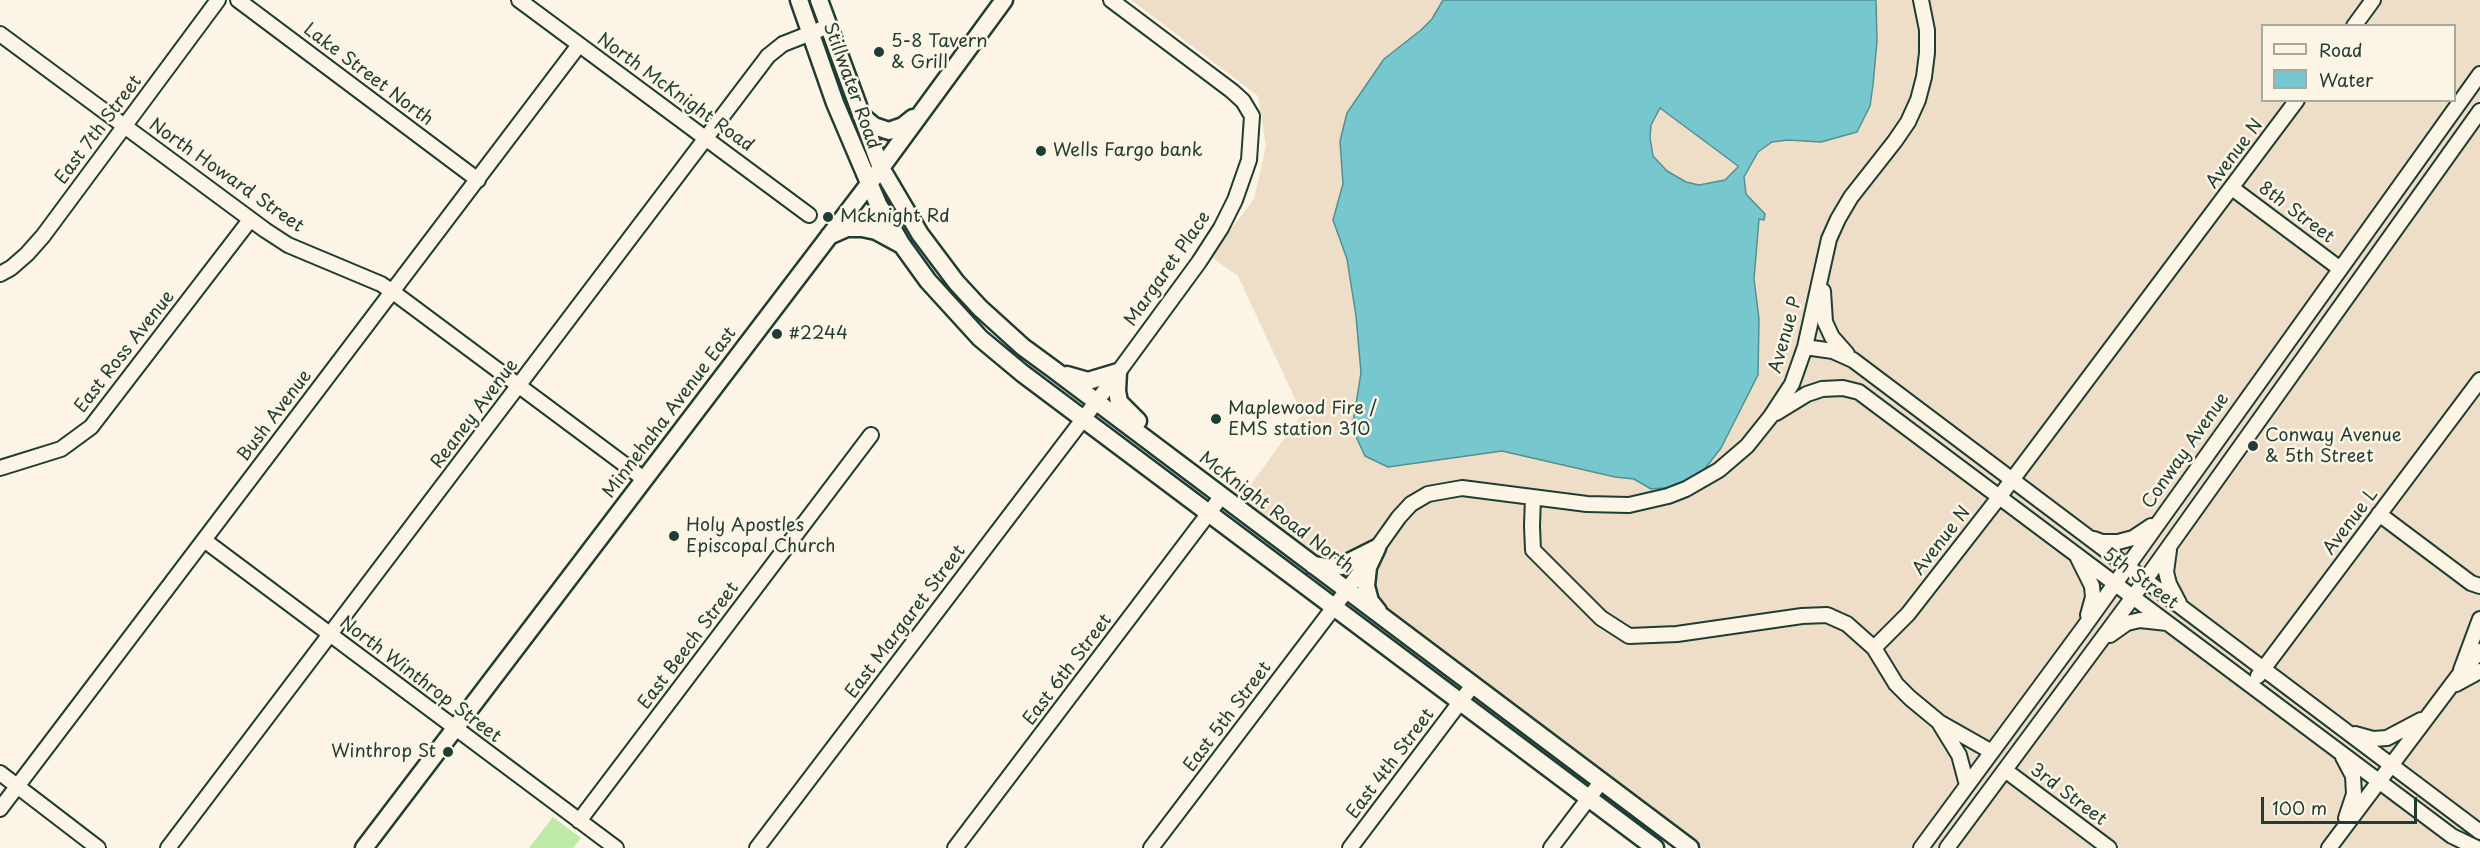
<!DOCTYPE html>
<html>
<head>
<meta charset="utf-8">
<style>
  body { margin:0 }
  #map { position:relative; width:2480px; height:848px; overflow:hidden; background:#fcf5e5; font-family:"Playpen Sans",sans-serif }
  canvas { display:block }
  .legend { position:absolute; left:2261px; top:24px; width:195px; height:78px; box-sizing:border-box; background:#fcf5e5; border:2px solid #a4ab9e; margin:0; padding:8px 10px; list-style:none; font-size:18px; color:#1f3d34 }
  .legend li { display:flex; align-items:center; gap:12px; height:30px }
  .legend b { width:30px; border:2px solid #a4ab9e }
  .scale { position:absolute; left:2261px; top:797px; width:156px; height:27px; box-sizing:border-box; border:3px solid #1f3d34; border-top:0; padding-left:8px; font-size:18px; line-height:21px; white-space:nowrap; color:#1f3d34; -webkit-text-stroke:4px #fcf5e5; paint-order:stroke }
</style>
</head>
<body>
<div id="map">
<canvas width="2480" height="848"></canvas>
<ul class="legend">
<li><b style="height:8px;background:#fcf5e5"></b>Road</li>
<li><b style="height:16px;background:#76c7ce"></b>Water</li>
</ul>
<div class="scale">100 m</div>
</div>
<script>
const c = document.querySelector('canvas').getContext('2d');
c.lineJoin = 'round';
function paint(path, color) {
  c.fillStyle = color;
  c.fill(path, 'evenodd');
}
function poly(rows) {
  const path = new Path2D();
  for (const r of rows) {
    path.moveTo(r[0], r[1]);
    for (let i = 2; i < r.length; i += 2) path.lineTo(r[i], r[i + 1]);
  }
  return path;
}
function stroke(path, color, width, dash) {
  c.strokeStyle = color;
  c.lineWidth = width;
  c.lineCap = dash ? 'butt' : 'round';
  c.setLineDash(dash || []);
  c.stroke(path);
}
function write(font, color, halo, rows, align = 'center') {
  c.font = font + ' "Playpen Sans",sans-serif';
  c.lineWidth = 5;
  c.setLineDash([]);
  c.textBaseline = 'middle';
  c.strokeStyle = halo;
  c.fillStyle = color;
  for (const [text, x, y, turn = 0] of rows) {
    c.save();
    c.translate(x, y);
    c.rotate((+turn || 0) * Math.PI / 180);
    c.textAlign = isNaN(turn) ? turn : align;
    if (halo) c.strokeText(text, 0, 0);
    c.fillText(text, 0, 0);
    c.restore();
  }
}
paint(poly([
  [1131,0,2480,0,2480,848,1703,848,1239,501,1302,414,1238,276,1210,256,1254,199,1266,146,1258,96],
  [2262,26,2454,26,2454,100,2262,100]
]), '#efdec7');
paint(poly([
  [553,817,581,838,573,848,529,848]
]), '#bfe9a6');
const water = poly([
  [1443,0,1876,0,1877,41,1873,85,1870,106,1857,132,1821,142,1788,140,1772,142,1758,152,1744,177,1746,194,1765,214,1764,220,1759,219,1754,279,1759,319,1758,375,1721,448,1696,480,1686,486,1651,489,1634,479,1615,477,1502,451,1388,467,1365,456,1352,428,1361,373,1356,316,1347,259,1333,220,1343,184,1340,141,1347,113,1384,59,1421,30,1432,19,1443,0],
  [1660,108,1738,166,1738,167,1725,180,1699,185,1686,182,1667,171,1653,156,1650,138,1651,125,1660,108]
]);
paint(water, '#76c7ce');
stroke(water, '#539090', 1.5);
const minor = poly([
  [238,0,478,180],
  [519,0,809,215],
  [2354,26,2373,0],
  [0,34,265,230,288,245,381,284,393,292,644,479],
  [2232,188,2339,268],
  [0,274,11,268,27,254,43,236,218,0],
  [1823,291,1825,322,1832,337,1847,354],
  [1805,347,1833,351,1853,360,2480,832],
  [1776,413,1807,394,1822,389,1843,388,1859,392,2452,836,2477,848],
  [0,468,61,449,91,427,250,220],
  [1533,497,1532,526,1533,550,1601,618,1629,636,1677,634,1802,616,1827,615,1847,624,1874,648,1908,614,2000,496,2297,100],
  [2379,514,2471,583,2480,586],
  [2094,539,2102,542,2118,542,2133,538,2151,526],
  [204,540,616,848],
  [2169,550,2166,572,2169,584,2179,603],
  [2078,558,2092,586,2093,597,2088,615],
  [2110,635,2127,623,2140,620,2167,623],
  [1874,648,1896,684,1910,698,1939,722,1992,752],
  [2461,670,2480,619],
  [2258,676,2480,380],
  [2456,684,2480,671],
  [1940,724,1959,755,1967,785],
  [2355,734,2373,739,2387,738,2421,720],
  [2343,757,2353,776,2354,794,2346,818],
  [2005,770,2109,848],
  [0,773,98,848],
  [0,809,579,45],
  [579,821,871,435],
  [168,848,768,56,783,44,829,26],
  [757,848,1103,393,1199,262,1221,228,1235,200,1249,160,1252,116,1243,101,1232,91,1111,0],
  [955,848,1221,497],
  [1151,848,1347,590,1399,517,1411,504,1428,494,1462,488,1587,504,1629,505,1668,496,1686,489,1719,470,1747,446,1771,416,1792,384,1805,347,1829,239,1838,219,1851,197,1895,141,1908,122,1918,100,1924,77,1927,53,1927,30,1921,0],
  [1350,848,1473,685],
  [1551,848,1601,782],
  [1921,848,2084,627,2480,74],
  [1947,848,2133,597,2480,111],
  [2329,848,2459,675,2480,651]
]);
const major = poly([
  [799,0,835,103,878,204,902,245,928,281,980,338,1022,373,1655,848],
  [819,0,881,168,920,234,956,282,980,308,1023,347,1053,369,1690,848],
  [861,115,874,126,889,131,903,126,913,118],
  [829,236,847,228,862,228,876,231,900,244],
  [1067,375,1088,381,1118,372,1117,391,1119,402,1138,421],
  [1377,548,1368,567,1366,586,1370,601,1378,611],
  [1313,565,1326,567,1341,566,1377,548],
  [364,848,881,168,1004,0]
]);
stroke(minor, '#1f3d34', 18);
stroke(major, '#1f3d34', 21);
stroke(minor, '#fcf5e5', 14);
stroke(major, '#fcf5e5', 16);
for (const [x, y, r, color] of [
  [879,52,6,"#1f3d34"],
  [1041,151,6,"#1f3d34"],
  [828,217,6,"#1f3d34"],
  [777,334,6,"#1f3d34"],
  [1216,419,6,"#1f3d34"],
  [2253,446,6,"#1f3d34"],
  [674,536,6,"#1f3d34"],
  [448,752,6,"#1f3d34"]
]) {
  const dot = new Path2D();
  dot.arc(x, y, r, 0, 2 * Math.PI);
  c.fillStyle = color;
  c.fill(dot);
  stroke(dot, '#fcf5e5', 2);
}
write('18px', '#1f3d34', '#fcf5e5', [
  ["5-8 Tavern",891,42],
  ["& Grill",891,63],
  ["Wells Fargo bank",1053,151],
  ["Mcknight Rd",840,217],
  ["#2244",789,334],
  ["Maplewood Fire /",1228,409],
  ["EMS station 310",1228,430],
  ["Conway Avenue",2265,436],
  ["& 5th Street",2265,457],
  ["Holy Apostles",686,526],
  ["Episcopal Church",686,547],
  ["Winthrop St",436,752,"right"]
], 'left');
write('18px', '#1f3d34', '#fcf5e5', [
  ["Lake Street North",368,75,37],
  ["Stillwater Road",851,86,70],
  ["North McKnight Road",675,93,36],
  ["East 7th Street",99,130,-53],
  ["Avenue N",2235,154,-53],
  ["North Howard Street",226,176,35],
  ["8th Street",2296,213,37],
  ["Margaret Place",1168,269,-55],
  ["Avenue P",1786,335,-74],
  ["East Ross Avenue",125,352,-52],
  ["Minnehaha Avenue East",670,413,-53],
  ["Reaney Avenue",475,414,-53],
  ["Bush Avenue",275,416,-53],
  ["Conway Avenue",2186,451,-55],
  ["McKnight Road North",1276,513,37],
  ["Avenue L",2351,522,-53],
  ["Avenue N",1942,541,-52],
  ["5th Street",2140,579,37],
  ["East Margaret Street",906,622,-53],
  ["East Beech Street",689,646,-53],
  ["East 6th Street",1068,670,-53],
  ["North Winthrop Street",420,680,37],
  ["East 5th Street",1228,717,-53],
  ["East 4th Street",1391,764,-53],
  ["3rd Street",2068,795,37]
]);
</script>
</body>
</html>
